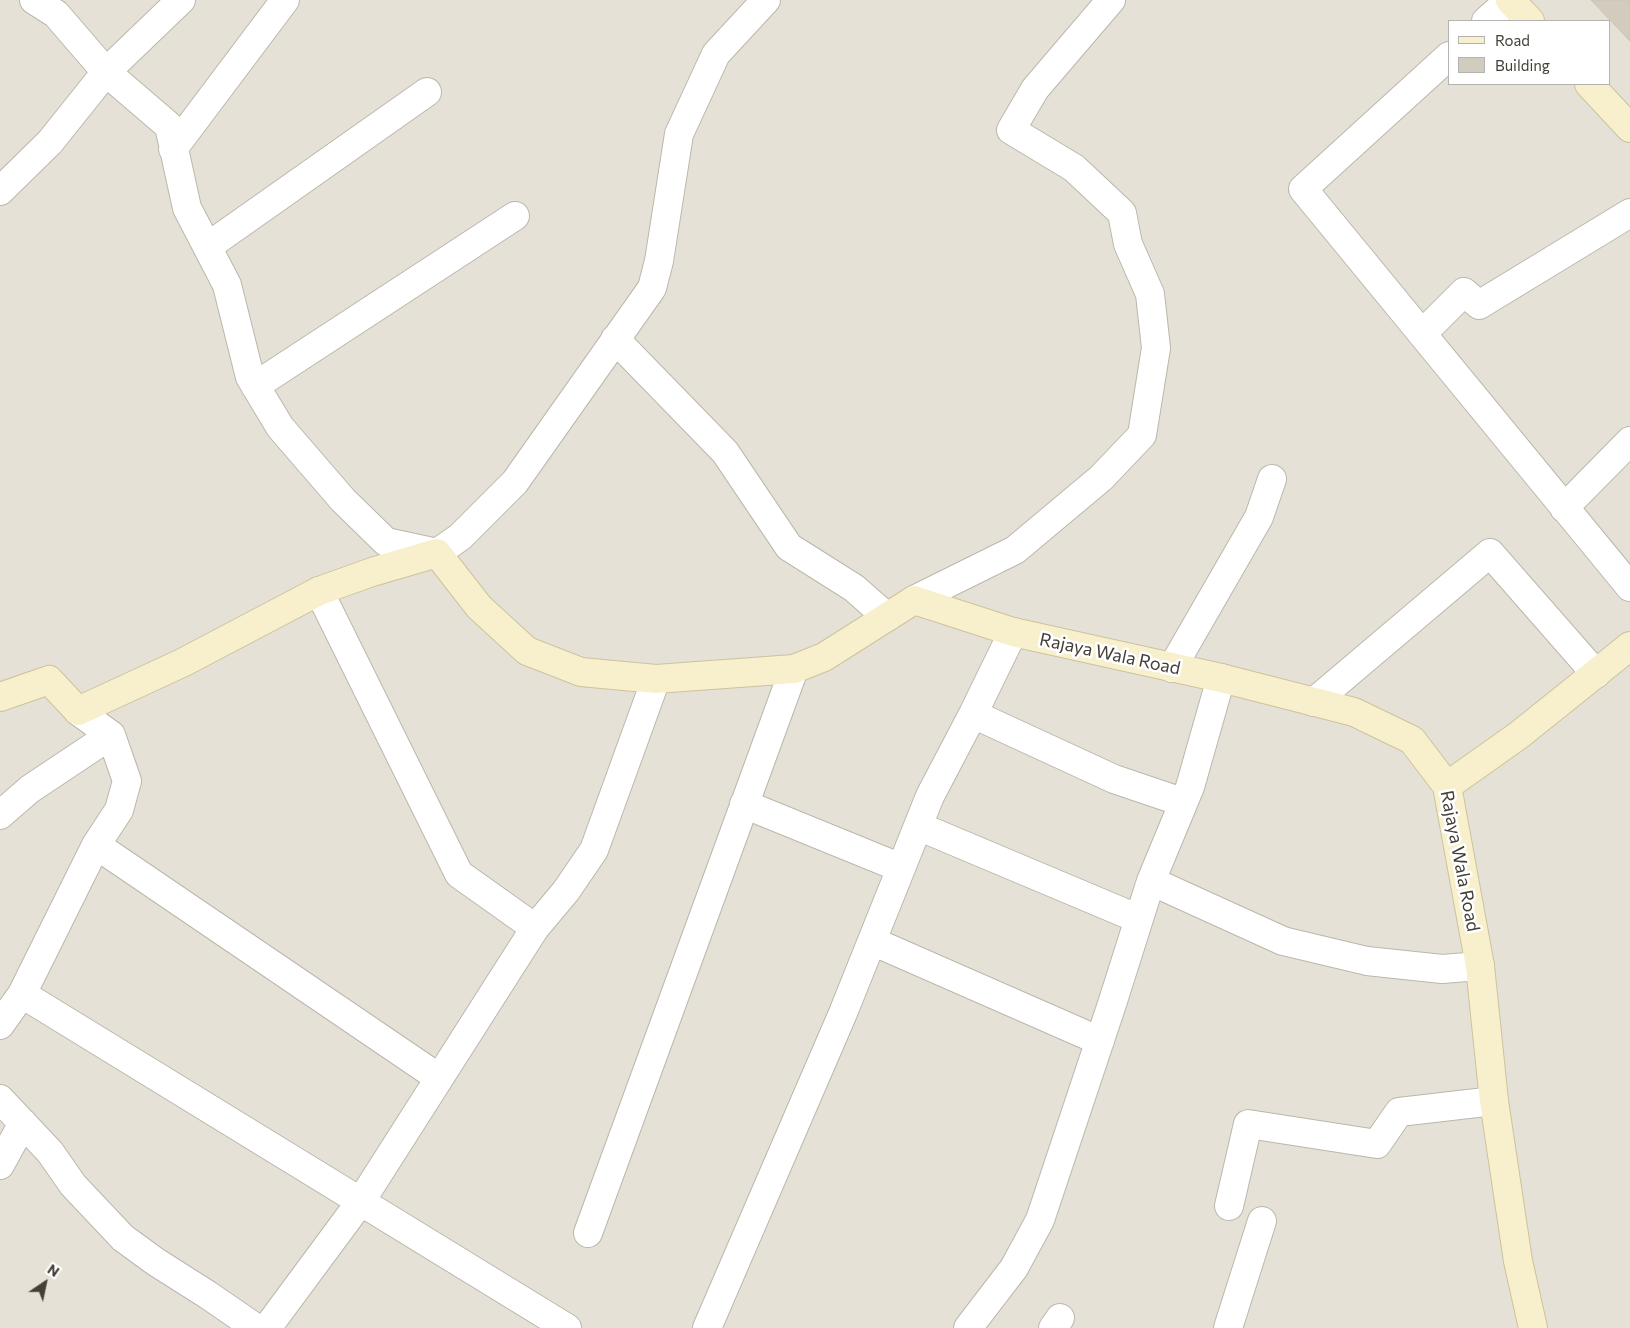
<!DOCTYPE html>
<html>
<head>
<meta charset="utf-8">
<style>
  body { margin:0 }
  #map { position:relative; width:1630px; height:1328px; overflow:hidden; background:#f2f0e8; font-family:Commissioner,sans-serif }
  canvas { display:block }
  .legend { position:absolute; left:1448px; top:20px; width:162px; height:65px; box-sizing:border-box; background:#fff; border:1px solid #b4b3af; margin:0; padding:6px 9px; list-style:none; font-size:15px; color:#444038 }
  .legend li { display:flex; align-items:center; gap:10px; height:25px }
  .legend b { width:25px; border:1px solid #b4b3af }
  .north { position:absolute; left:20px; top:1258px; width:50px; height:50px; -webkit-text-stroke:4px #fff; paint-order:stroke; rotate:34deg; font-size:14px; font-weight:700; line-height:20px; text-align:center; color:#444038 }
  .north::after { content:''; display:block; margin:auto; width:18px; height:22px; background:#444038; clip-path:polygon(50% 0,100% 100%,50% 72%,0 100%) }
</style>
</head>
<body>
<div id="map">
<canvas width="1630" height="1328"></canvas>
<ul class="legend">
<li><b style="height:6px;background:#f8f0cc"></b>Road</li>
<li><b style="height:14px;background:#d2ccbf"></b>Building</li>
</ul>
<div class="north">N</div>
</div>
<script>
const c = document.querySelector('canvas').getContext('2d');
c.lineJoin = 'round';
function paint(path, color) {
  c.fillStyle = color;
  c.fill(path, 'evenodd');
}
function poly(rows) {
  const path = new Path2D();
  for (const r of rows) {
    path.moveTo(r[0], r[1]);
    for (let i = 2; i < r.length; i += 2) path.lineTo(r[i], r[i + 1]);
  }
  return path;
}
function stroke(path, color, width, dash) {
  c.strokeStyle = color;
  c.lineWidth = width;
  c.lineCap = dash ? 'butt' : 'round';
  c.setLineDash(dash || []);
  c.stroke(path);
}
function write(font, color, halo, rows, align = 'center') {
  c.font = font + ' Commissioner,sans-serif';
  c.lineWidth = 5;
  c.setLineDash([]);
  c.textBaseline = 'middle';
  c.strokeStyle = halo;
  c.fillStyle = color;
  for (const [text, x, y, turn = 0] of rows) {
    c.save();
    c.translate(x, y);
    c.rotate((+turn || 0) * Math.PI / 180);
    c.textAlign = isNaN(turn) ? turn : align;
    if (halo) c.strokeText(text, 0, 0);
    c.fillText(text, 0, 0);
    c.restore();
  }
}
paint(poly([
  [0,0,1630,0,1630,1328,0,1328],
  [1449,21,1609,21,1609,84,1449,84]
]), '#e5e1d7');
const building = poly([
  [1591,0,1630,0,1630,41,1591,0]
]);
paint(building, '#d2ccbf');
stroke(building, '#ccc4b3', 1);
const street = poly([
  [34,0,56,14,106,72,169,126,187,208,227,285,250,377,280,427,343,500,386,542,437,553,460,537,515,482,652,288,659,261,679,134,716,54,766,0],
  [1486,21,1510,0],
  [1449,56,1303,189,1630,587],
  [173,149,285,0],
  [0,191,50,142,106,72,181,0],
  [207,247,427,92],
  [1422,334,1464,292,1479,305,1630,213],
  [615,339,725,452,789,547,854,588,887,617],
  [255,386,515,216],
  [1564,508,1630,441],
  [319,591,459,874,535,928],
  [914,600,1015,550,1101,478,1142,435,1156,348,1150,294,1128,244,1122,213,1074,168,1011,130,1035,89,1111,0],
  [1172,668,1259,517,1272,479],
  [1314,702,1490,553,1596,674],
  [973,714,1114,779,1182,802],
  [744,804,901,868],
  [0,815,30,789,111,735],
  [918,826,1139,919],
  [96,845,439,1078],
  [1151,881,1283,941,1367,961,1442,969,1480,966],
  [872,941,1100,1041],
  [22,994,567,1328],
  [0,1025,22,994,96,845,119,810,127,781,111,735,78,711],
  [0,1099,50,1152,73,1185,123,1238,156,1262,208,1295,256,1328],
  [0,1165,23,1123],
  [1229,1206,1248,1124,1377,1144,1399,1112,1494,1101],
  [588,1233,794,669],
  [267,1328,361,1201,535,928,566,891,594,850,656,679],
  [707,1328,843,1013,930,796,973,714,1013,632],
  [968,1328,1014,1268,1040,1220,1112,1004,1151,881,1190,787,1221,678],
  [1053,1328,1060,1318],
  [1228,1328,1262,1221]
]);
const secondary = poly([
  [1510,0,1530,21],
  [1589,84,1630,128],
  [0,697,49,680,78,711,182,663,319,591,372,572,437,553,479,607,527,651,581,672,656,679,794,669,824,657,914,600,1013,632,1221,678,1354,712,1412,740,1447,786,1480,966,1494,1101,1518,1261,1533,1328],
  [1447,786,1519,735,1630,646]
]);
stroke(street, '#bcb7ac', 30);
stroke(secondary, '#ccc39d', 30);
stroke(street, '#fff', 28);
stroke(secondary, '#f8f0cc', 28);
write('18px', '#444038', '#fff', [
  ["Rajaya Wala Road",1110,654,12],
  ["Rajaya Wala Road",1460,861,79]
]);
</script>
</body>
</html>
